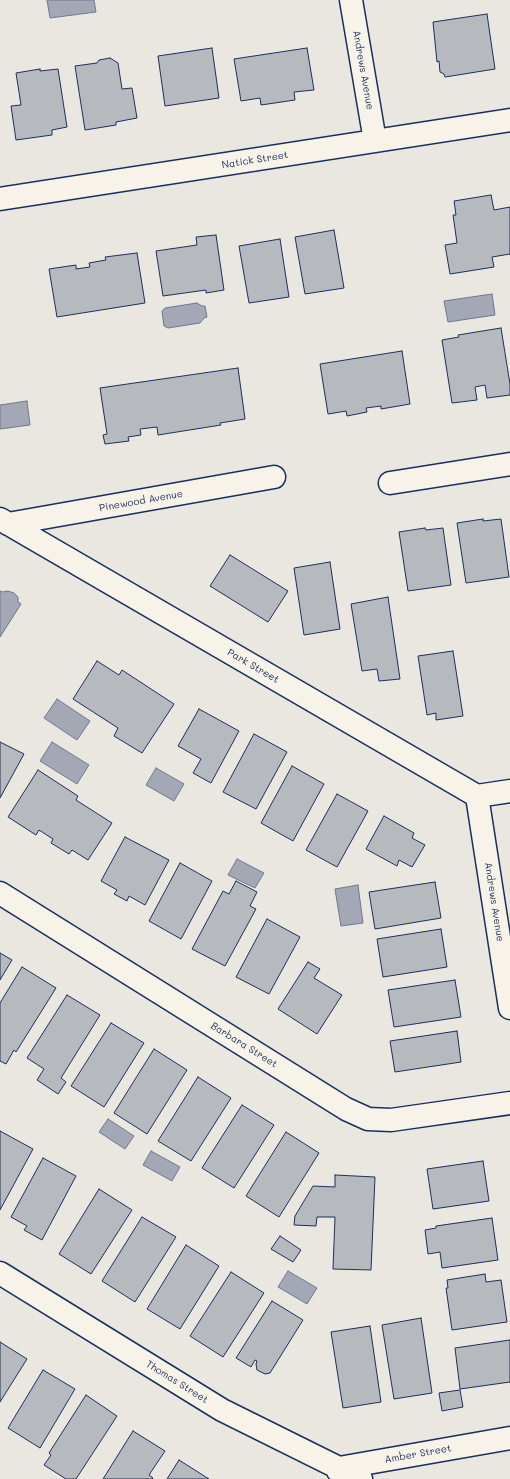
<!DOCTYPE html>
<html>
<head>
<meta charset="utf-8">
<style>
  body { margin:0 }
  canvas { display:block; background:#eae7e0 }
</style>
</head>
<body>
<canvas width="510" height="1479"></canvas>
<script>
const c = document.querySelector('canvas').getContext('2d');
c.lineJoin = 'round';
function paint(path, color) {
  c.fillStyle = color;
  c.fill(path, 'evenodd');
}
function poly(rows) {
  const path = new Path2D();
  for (const r of rows) {
    path.moveTo(r[0], r[1]);
    for (let i = 2; i < r.length; i += 2) path.lineTo(r[i], r[i + 1]);
  }
  return path;
}
function stroke(path, color, width, dash) {
  c.strokeStyle = color;
  c.lineWidth = width;
  c.lineCap = dash ? 'butt' : 'round';
  c.setLineDash(dash || []);
  c.stroke(path);
}
function write(font, color, halo, rows, align = 'center') {
  c.font = font + ' Mali,sans-serif';
  c.lineWidth = 3.5;
  c.setLineDash([]);
  c.textBaseline = 'middle';
  c.strokeStyle = halo;
  c.fillStyle = color;
  for (const [text, x, y, turn = 0] of rows) {
    c.save();
    c.translate(x, y);
    c.rotate((+turn || 0) * Math.PI / 180);
    c.textAlign = isNaN(turn) ? turn : align;
    if (halo) c.strokeText(text, 0, 0);
    c.fillText(text, 0, 0);
    c.restore();
  }
}
const water = poly([
  [47,0,94,0,96,12,50,18,47,0],
  [492,294,495,315,448,322,444,301,492,294],
  [197,303,202,306,205,306,207,317,204,318,200,323,168,328,164,326,162,311,165,308,197,303],
  [27,401,30,425,0,429,0,405,27,401],
  [0,591,2,592,8,591,14,593,18,597,18,602,21,604,0,637,0,591],
  [57,699,90,721,77,740,44,718,57,699],
  [52,742,89,765,77,784,40,761,52,742],
  [156,768,184,784,174,801,146,785,156,768],
  [237,859,264,873,255,888,228,875,237,859],
  [358,885,363,923,341,926,335,889,358,885],
  [108,1119,134,1136,125,1149,99,1132,108,1119],
  [151,1151,180,1167,172,1181,143,1165,151,1151],
  [288,1271,317,1288,307,1304,278,1287,288,1271]
]);
paint(water, '#a3a8b4');
stroke(water, '#6d7892', 1);
const building = poly([
  [487,14,495,69,445,77,444,74,440,72,439,61,437,62,433,22,487,14],
  [212,48,219,98,165,106,158,56,212,48],
  [307,48,314,90,294,92,295,100,261,105,260,98,241,101,234,59,307,48],
  [110,58,118,63,122,89,132,88,137,118,116,122,116,125,85,130,75,66,97,63,99,60,110,58],
  [40,69,40,71,58,69,67,127,52,130,52,135,16,140,11,106,21,105,16,73,40,69],
  [491,195,494,210,510,207,510,254,492,257,494,267,450,274,445,245,457,243,453,215,456,215,454,201,491,195],
  [334,230,344,288,305,294,295,237,334,230],
  [216,235,224,290,206,293,206,290,163,296,156,251,197,245,196,237,216,235],
  [280,239,289,297,249,303,239,246,280,239],
  [137,253,145,303,57,317,49,269,76,265,76,269,90,267,89,263,106,260,105,257,137,253],
  [501,328,510,384,510,395,487,398,485,385,475,387,477,400,452,403,442,340,459,337,458,335,501,328],
  [402,351,410,404,381,409,381,406,366,408,367,412,347,416,346,411,328,414,320,364,402,351],
  [238,368,245,419,220,423,221,425,158,435,157,427,140,429,141,435,128,437,129,441,105,444,103,435,107,434,100,388,238,368],
  [483,519,483,521,501,519,509,577,466,583,457,523,483,519],
  [425,528,426,530,443,528,451,585,408,591,399,532,425,528],
  [230,555,288,591,268,622,210,586,230,555],
  [330,562,340,629,304,635,294,568,330,562],
  [388,597,400,679,379,681,377,669,362,671,351,604,388,597],
  [453,651,463,716,436,720,436,713,427,715,418,656,453,651],
  [97,661,119,675,122,670,174,704,142,753,114,736,118,728,73,699,97,661],
  [199,709,239,731,211,783,193,773,201,759,178,746,199,709],
  [254,734,287,752,256,809,223,792,254,734],
  [0,742,24,754,0,798,0,742],
  [292,766,324,784,293,841,261,823,292,766],
  [38,770,78,796,76,800,112,823,88,860,72,850,69,854,51,843,53,839,39,830,36,835,8,817,38,770],
  [337,794,368,811,337,867,306,850,337,794],
  [384,816,414,833,412,838,425,845,412,867,399,860,397,866,366,849,384,816],
  [125,837,169,860,145,905,129,896,127,901,114,894,117,890,101,881,125,837],
  [180,863,212,881,181,939,149,921,180,863],
  [236,881,257,892,250,906,256,909,225,966,192,949,223,891,229,894,236,881],
  [435,882,441,918,375,929,369,892,435,882],
  [267,919,300,937,269,994,236,977,267,919],
  [441,929,447,967,383,977,377,939,441,929],
  [0,953,12,960,0,980,0,953],
  [308,962,320,969,314,978,342,995,317,1034,278,1009,308,962],
  [22,967,56,988,16,1052,14,1050,6,1064,0,1061,0,1003,22,967],
  [455,980,461,1017,394,1027,388,990,455,980],
  [67,995,100,1015,61,1078,66,1082,58,1094,37,1080,44,1069,27,1058,67,995],
  [111,1023,144,1043,104,1107,71,1086,111,1023],
  [457,1031,461,1062,395,1072,390,1041,457,1031],
  [154,1049,187,1070,147,1134,114,1113,154,1049],
  [198,1077,231,1098,191,1161,158,1141,198,1077],
  [242,1105,274,1125,234,1188,202,1168,242,1105],
  [0,1131,33,1149,0,1210,0,1131],
  [286,1132,319,1153,279,1217,246,1196,286,1132],
  [43,1158,76,1176,42,1240,24,1230,27,1226,11,1217,43,1158],
  [483,1161,489,1201,433,1209,427,1169,483,1161],
  [335,1175,375,1177,371,1270,333,1269,335,1217,317,1217,316,1226,294,1225,295,1216,313,1186,335,1187,335,1175],
  [99,1189,132,1210,91,1274,59,1254,99,1189],
  [142,1217,176,1237,135,1302,102,1281,142,1217],
  [492,1218,498,1260,442,1268,440,1252,428,1254,425,1230,436,1228,436,1226,492,1218],
  [280,1236,301,1250,293,1262,271,1249,280,1236],
  [186,1245,219,1266,180,1329,147,1309,186,1245],
  [231,1272,264,1293,223,1357,190,1336,231,1272],
  [485,1274,486,1282,501,1280,507,1322,452,1330,446,1288,448,1288,447,1280,485,1274],
  [272,1301,303,1320,270,1373,265,1374,257,1370,256,1364,257,1361,255,1360,251,1367,236,1358,272,1301],
  [421,1318,432,1393,394,1399,382,1325,421,1318],
  [370,1326,381,1402,343,1408,331,1332,370,1326],
  [510,1340,510,1382,460,1389,455,1348,510,1340],
  [0,1342,27,1359,0,1402,0,1342],
  [43,1370,75,1389,40,1448,8,1428,43,1370],
  [460,1390,463,1407,442,1411,439,1393,460,1390],
  [86,1395,117,1416,76,1479,66,1479,44,1465,51,1455,49,1453,86,1395],
  [133,1431,165,1451,149,1475,153,1478,152,1479,103,1479,133,1431],
  [179,1460,209,1479,167,1479,179,1460]
]);
paint(building, '#b6babf');
stroke(building, '#1b2f5e', 1);
const minor = poly([
  [351,0,375,141],
  [0,199,510,120],
  [390,483,510,464],
  [0,519,477,796,510,791],
  [8,524,274,477],
  [477,796,510,1008],
  [0,893,346,1109,368,1119,391,1120,510,1103],
  [0,1273,222,1410,361,1479],
  [338,1471,339,1468,510,1438]
]);
stroke(minor, '#1b2f5e', 25);
stroke(minor, '#f7f3e8', 22);
write('10px', '#1b2f5e', '#f7f3e8', [
  ["Andrews Avenue",363,70,80],
  ["Natick Street",255,160,-9],
  ["Pinewood Avenue",141,501,-10],
  ["Park Street",253,666,30],
  ["Andrews Avenue",494,902,81],
  ["Barbara Street",244,1045,32],
  ["Thomas Street",177,1382,32],
  ["Amber Street",418,1454,-10]
]);
</script>
</body>
</html>
